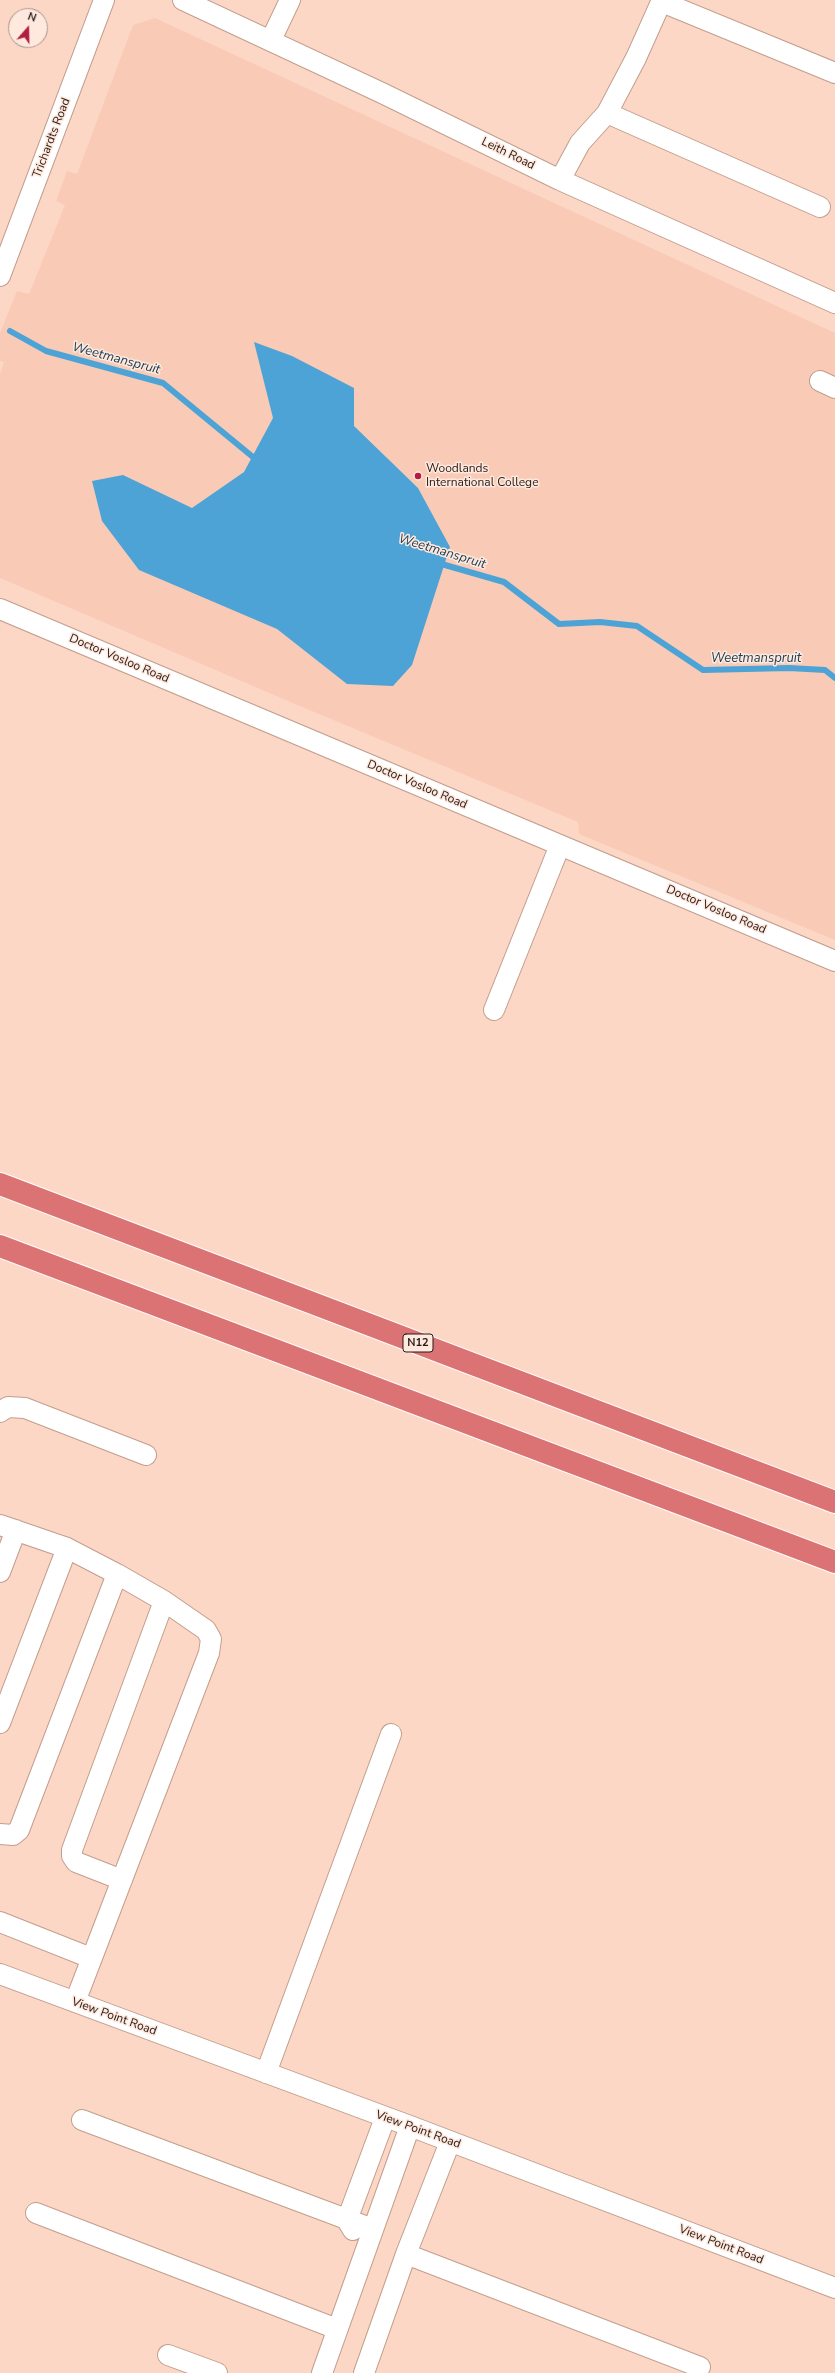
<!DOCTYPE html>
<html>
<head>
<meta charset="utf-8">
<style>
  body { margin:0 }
  #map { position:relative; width:835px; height:2373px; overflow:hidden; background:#fdd7c5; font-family:"Nunito Sans",sans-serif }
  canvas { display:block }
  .north { position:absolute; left:8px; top:8px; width:40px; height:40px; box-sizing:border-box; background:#ffe8dd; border:1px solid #a9968d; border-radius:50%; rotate:20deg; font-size:11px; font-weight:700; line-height:16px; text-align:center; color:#271a14 }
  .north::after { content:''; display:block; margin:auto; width:14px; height:18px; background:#b11e3f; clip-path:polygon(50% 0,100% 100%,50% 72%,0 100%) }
</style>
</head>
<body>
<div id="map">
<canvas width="835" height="2373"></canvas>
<div class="north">N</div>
</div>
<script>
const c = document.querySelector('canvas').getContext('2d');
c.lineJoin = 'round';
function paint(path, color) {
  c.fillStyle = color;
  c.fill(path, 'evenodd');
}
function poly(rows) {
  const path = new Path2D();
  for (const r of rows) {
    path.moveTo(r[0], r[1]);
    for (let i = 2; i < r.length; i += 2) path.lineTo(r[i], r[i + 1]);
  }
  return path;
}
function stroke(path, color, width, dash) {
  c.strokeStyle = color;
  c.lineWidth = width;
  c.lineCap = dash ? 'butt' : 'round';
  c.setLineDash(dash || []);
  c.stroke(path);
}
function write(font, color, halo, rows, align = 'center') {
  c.font = font + ' "Nunito Sans",sans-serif';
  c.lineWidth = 3;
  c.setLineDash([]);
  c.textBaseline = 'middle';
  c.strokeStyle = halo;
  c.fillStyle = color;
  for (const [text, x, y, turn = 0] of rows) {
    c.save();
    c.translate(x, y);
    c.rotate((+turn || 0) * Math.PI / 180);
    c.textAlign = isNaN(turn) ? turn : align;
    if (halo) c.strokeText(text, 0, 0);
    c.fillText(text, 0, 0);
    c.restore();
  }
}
paint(poly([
  [155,18,835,333,835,940,579,834,578,822,295,704,0,578,0,374,4,362,0,361,0,333,17,291,29,294,65,205,56,201,67,171,77,174,133,25]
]), '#f9cbb6');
paint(poly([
  [254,342,292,356,354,388,354,426,418,488,450,547,412,665,393,686,347,684,277,629,139,570,102,521,92,481,123,475,192,508,244,472,273,418]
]), '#4da3d6');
stroke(poly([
  [10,331,46,351,163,383,259,462],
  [438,563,504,582,559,624,600,622,637,626,703,670,789,668,825,670,835,678]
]), '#4da3d6', 6);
const minor = poly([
  [183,0,382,93,560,180,835,303],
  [662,2,835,73],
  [271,40,290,0],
  [607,113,820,207],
  [560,180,580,143,607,113,636,58,662,0],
  [0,276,104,0],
  [820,381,835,388],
  [0,609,835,961],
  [494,1010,560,845],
  [0,1412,8,1407,25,1408,146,1455],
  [0,1525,67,1548,117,1574,164,1601,206,1630,211,1639,209,1653,75,2002],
  [0,1572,16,1530],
  [0,1723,67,1548],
  [0,1834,13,1835,19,1830,117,1574],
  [122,1880,76,1862,72,1856,72,1850,164,1601],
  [0,1922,91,1958],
  [0,1974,410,2126,835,2288],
  [266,2073,391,1734],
  [82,2120,373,2229],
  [36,2213,337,2329],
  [353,2230,347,2220,385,2118],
  [406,2254,700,2367],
  [168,2355,217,2373],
  [322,2373,410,2126],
  [364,2373,406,2254,450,2142]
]);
const highway = poly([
  [0,1184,835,1502],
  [0,1246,835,1562]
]);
stroke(minor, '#c29e8d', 22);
stroke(highway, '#fff', 24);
stroke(minor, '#fff', 20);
stroke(highway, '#db7274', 22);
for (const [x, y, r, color] of [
  [418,476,4,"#b11e3f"]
]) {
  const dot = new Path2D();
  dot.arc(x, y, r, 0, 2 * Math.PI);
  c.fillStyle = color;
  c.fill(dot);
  stroke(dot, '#ffe8dd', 1.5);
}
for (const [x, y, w] of [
  [418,1343,30]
]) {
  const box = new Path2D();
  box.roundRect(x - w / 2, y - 9, w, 18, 3);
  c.fillStyle = '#ffe8dd';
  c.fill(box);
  stroke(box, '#271a14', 1);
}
write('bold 11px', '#271a14', null, [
  ["N12",418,1343]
]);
write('12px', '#271a14', '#ffe8dd', [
  ["Trichardts Road",52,138,-69],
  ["Leith Road",508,154,26],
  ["Doctor Vosloo Road",119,659,23],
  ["Doctor Vosloo Road",417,785,23],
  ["Doctor Vosloo Road",716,910,23],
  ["View Point Road",114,2017,20],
  ["View Point Road",418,2130,20],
  ["View Point Road",721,2245,21]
]);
write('12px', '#271a14', '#ffe8dd', [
  ["Woodlands",426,469],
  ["International College",426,483]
], 'left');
write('italic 13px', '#1c4156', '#ffe8dd', [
  ["Weetmanspruit",116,359,15],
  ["Weetmanspruit",442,552,17],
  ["Weetmanspruit",756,659]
]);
</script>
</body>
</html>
